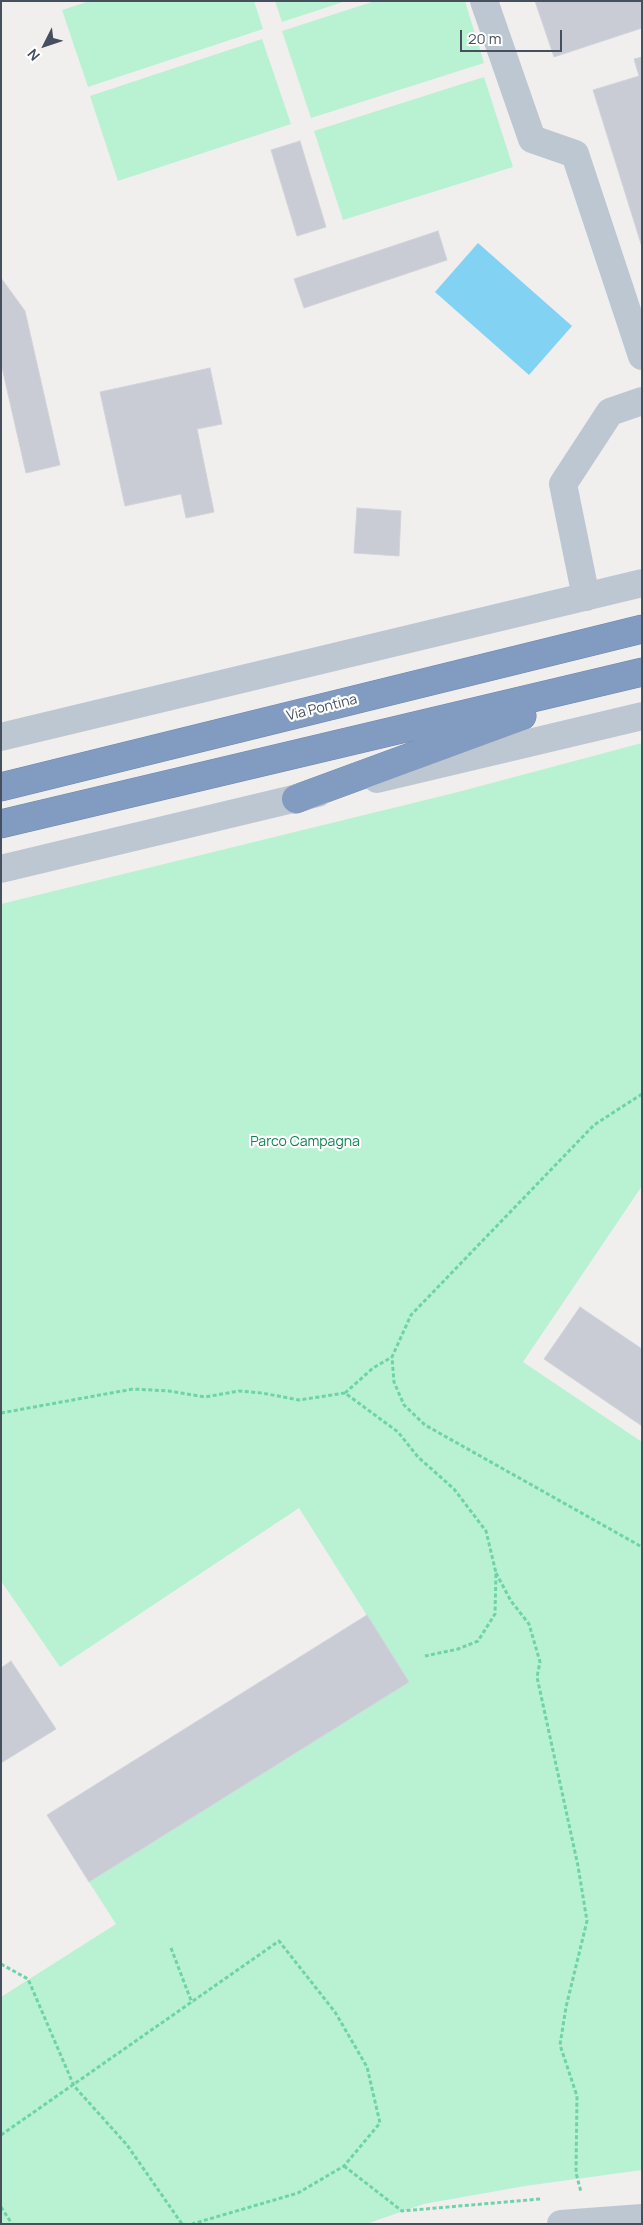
<!DOCTYPE html>
<html>
<head>
<meta charset="utf-8">
<style>
  body { margin:0 }
  #map { position:relative; width:643px; height:2225px; overflow:hidden; background:#f1eeee; font-family:Manrope,sans-serif }
  canvas { display:block }
  .frame { position:absolute; inset:0; border:2px solid #454f5d; pointer-events:none }
  .north { position:absolute; left:20px; top:20px; width:50px; height:50px; -webkit-text-stroke:4px #fff; paint-order:stroke; rotate:229deg; font-size:14px; font-weight:700; line-height:20px; text-align:center; color:#454f5d }
  .north::after { content:''; display:block; margin:auto; width:18px; height:22px; background:#454f5d; clip-path:polygon(50% 0,100% 100%,50% 72%,0 100%) }
  .scale { position:absolute; left:460px; top:30px; width:102px; height:22px; box-sizing:border-box; border:2px solid #454f5d; border-top:0; padding-left:6px; font-size:15px; line-height:18px; white-space:nowrap; color:#454f5d; -webkit-text-stroke:4px #fff; paint-order:stroke }
</style>
</head>
<body>
<div id="map">
<canvas width="643" height="2225"></canvas>
<div class="frame"></div>
<div class="north">N</div>
<div class="scale">20 m</div>
</div>
<script>
const c = document.querySelector('canvas').getContext('2d');
c.lineJoin = 'round';
function paint(path, color) {
  c.fillStyle = color;
  c.fill(path, 'evenodd');
}
function poly(rows) {
  const path = new Path2D();
  for (const r of rows) {
    path.moveTo(r[0], r[1]);
    for (let i = 2; i < r.length; i += 2) path.lineTo(r[i], r[i + 1]);
  }
  return path;
}
function stroke(path, color, width, dash) {
  c.strokeStyle = color;
  c.lineWidth = width;
  c.lineCap = dash ? 'butt' : 'round';
  c.setLineDash(dash || []);
  c.stroke(path);
}
function write(font, color, halo, rows, align = 'center') {
  c.font = font + ' Manrope,sans-serif';
  c.lineWidth = 4.5;
  c.setLineDash([]);
  c.textBaseline = 'middle';
  c.strokeStyle = halo;
  c.fillStyle = color;
  for (const [text, x, y, turn = 0] of rows) {
    c.save();
    c.translate(x, y);
    c.rotate((+turn || 0) * Math.PI / 180);
    c.textAlign = isNaN(turn) ? turn : align;
    if (halo) c.strokeText(text, 0, 0);
    c.fillText(text, 0, 0);
    c.restore();
  }
}
paint(poly([
  [90,1,254,1,263,29,88,87,62,10],
  [275,1,346,1,282,22],
  [375,1,465,1,484,63,311,118,282,31],
  [262,39,291,124,118,181,90,96],
  [484,77,513,167,343,220,314,131],
  [642,743,642,1186,523,1362,642,1442,642,2170,525,2186,424,2204,366,2224,1,2224,1,1997,116,1924,89,1882,409,1682,299,1508,60,1667,1,1581,1,904,458,792]
]), '#b8f2d3');
paint(poly([
  [478,243,572,326,529,375,435,292]
]), '#82d2f3');
const building = poly([
  [535,1,642,1,642,28,554,57,535,1],
  [642,57,642,247,593,90,639,76,634,59,642,57],
  [300,141,326,227,297,236,271,150,300,141],
  [438,231,447,260,304,308,294,279,438,231],
  [1,278,25,311,60,465,26,473,1,363,1,278],
  [210,368,222,424,197,429,214,512,186,518,181,494,125,506,100,392,210,368],
  [357,508,401,511,399,556,354,553,357,508],
  [580,1307,642,1349,642,1426,544,1359,580,1307],
  [367,1615,409,1682,89,1882,47,1815,367,1615],
  [11,1661,56,1729,1,1763,1,1668,11,1661]
]);
paint(building, '#c9ccd4');
stroke(building, '#d1d3da', 1);
const highway = poly([
  [1,787,642,629],
  [296,799,522,716],
  [1,824,642,672]
]);
stroke(highway, '#6d86ad', 29);
stroke(poly([
  [642,1094,594,1125,411,1315,392,1357,394,1382,404,1405,425,1425,642,1547],
  [345,1393,373,1368,392,1357],
  [1,1413,133,1389,169,1391,205,1397,239,1391,262,1393,299,1400,345,1393,398,1432,418,1457,454,1489,486,1531,496,1573,495,1614,478,1641,458,1649,425,1656],
  [496,1573,511,1601,529,1624,540,1662,537,1677,578,1866,587,1921,566,2007,560,2045,577,2096,576,2173,581,2192],
  [171,1948,192,2003],
  [1,1964,28,1979,74,2086,127,2145,182,2224],
  [1,2135,279,1941,335,2012,367,2067,380,2123,344,2166,298,2193,192,2224],
  [344,2166,402,2211,540,2199],
  [1,2207,12,2224]
]), '#6ed3a9', 3, [4, 2.5]);
stroke(poly([
  [484,1,532,139,575,154,642,356],
  [586,597,563,484,610,412,642,401],
  [1,737,642,583],
  [377,779,642,716],
  [1,869,318,793],
  [561,2224,642,2218]
]), '#bdc7d1', 28);
stroke(highway, '#819bc1', 28);
write('14px', '#454f5d', '#fff', [
  ["Via Pontina",322,708,-14]
]);
write('14px', '#108453', '#fff', [
  ["Parco Campagna",305,1142]
]);
</script>
</body>
</html>
